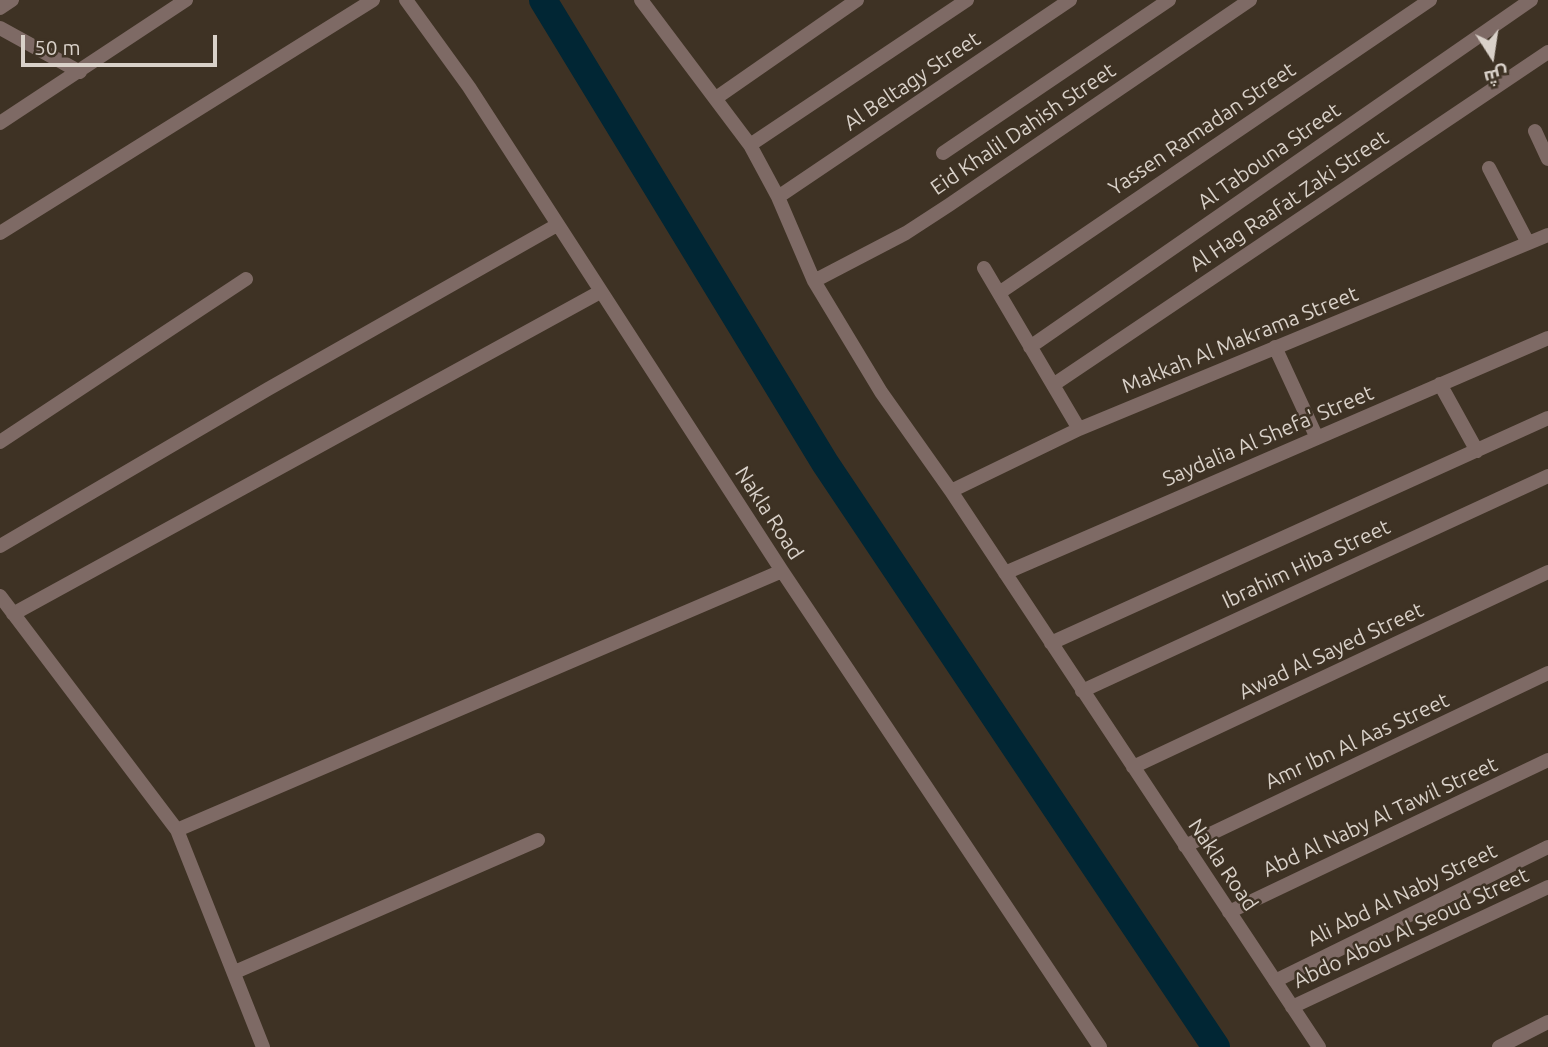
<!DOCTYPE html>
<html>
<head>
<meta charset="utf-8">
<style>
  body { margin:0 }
  #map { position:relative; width:1548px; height:1047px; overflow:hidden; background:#3e3224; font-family:Ubuntu,Cairo,sans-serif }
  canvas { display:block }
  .north { position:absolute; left:1457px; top:21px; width:70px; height:70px; -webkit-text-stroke:5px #3e3224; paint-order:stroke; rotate:168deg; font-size:19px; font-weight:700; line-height:28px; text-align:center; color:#d9d1c9 }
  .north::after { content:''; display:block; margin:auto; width:24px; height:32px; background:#d9d1c9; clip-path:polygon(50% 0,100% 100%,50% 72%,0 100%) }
  .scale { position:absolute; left:21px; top:35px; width:196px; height:32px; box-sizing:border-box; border:4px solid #d9d1c9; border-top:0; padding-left:9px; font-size:21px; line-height:24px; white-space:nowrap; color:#d9d1c9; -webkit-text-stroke:5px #3e3224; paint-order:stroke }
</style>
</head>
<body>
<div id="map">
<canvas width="1548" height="1047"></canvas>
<div class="north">ش</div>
<div class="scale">50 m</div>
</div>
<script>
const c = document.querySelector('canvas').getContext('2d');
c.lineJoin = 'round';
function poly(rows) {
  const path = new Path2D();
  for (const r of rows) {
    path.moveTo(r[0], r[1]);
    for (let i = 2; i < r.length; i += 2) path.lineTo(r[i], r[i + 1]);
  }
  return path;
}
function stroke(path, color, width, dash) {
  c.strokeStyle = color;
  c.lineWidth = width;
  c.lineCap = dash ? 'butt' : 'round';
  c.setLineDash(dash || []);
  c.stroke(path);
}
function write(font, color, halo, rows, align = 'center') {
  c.font = font + ' Ubuntu,sans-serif';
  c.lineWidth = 5;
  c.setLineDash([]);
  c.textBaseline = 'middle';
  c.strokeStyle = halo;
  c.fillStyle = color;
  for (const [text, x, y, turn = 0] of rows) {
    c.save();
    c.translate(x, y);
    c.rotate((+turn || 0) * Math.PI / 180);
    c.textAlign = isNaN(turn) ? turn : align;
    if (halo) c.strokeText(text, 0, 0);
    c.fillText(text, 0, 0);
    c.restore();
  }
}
stroke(poly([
  [543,0,825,463,1216,1047]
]), '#012634', 28);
stroke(poly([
  [406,0,469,87,782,571,1100,1047],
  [641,0,750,145,778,197,814,281,881,392,951,491,1319,1047],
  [0,8,12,0],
  [0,28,80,72],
  [716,98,857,0],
  [0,123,186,0],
  [1535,131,1548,159],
  [750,145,967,0],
  [943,153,1169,0],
  [1489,168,1528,243],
  [778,197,1070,0],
  [0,233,373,0],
  [984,268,1079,429],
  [814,281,906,233,949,205,1250,0],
  [999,293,1430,0],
  [1030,347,1531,0],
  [1275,347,1317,438],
  [1440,384,1477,451],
  [1053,385,1548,52],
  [0,442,246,279],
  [951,491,1079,429,1548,235],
  [0,546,268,389,557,225],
  [1005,573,1548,338],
  [0,596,177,830,263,1047],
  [13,614,600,292],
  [1051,643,1548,418],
  [1082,691,1548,476],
  [1133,767,1548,572],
  [177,830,782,571],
  [1185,846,1548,673],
  [1229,912,1548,760],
  [235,972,538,840],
  [1275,981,1548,847],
  [1292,1007,1548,887],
  [1499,1047,1548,1022]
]), '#7e6a65', 14);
write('21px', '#d9d1c9', '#3e3224', [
  ["Al Beltagy Street",912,81,-34],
  ["Eid Khalil Dahish Street",1023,129,-34],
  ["Yassen Ramadan Street",1202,129,-34],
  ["Al Tabouna Street",1269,156,-35],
  ["Al Hag Raafat Zaki Street",1289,201,-34],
  ["Makkah Al Makrama Street",1240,340,-22],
  ["Saydalia Al Shefa' Street",1268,436,-23],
  ["Nakla Road",769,513,57],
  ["Ibrahim Hiba Street",1306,564,-25],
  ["Awad Al Sayed Street",1331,651,-25],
  ["Amr Ibn Al Aas Street",1357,741,-25],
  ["Abd Al Naby Al Tawil Street",1380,817,-25],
  ["Nakla Road",1223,865,56],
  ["Ali Abd Al Naby Street",1402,895,-26],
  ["Abdo Abou Al Seoud Street",1411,928,-25]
]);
</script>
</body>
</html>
